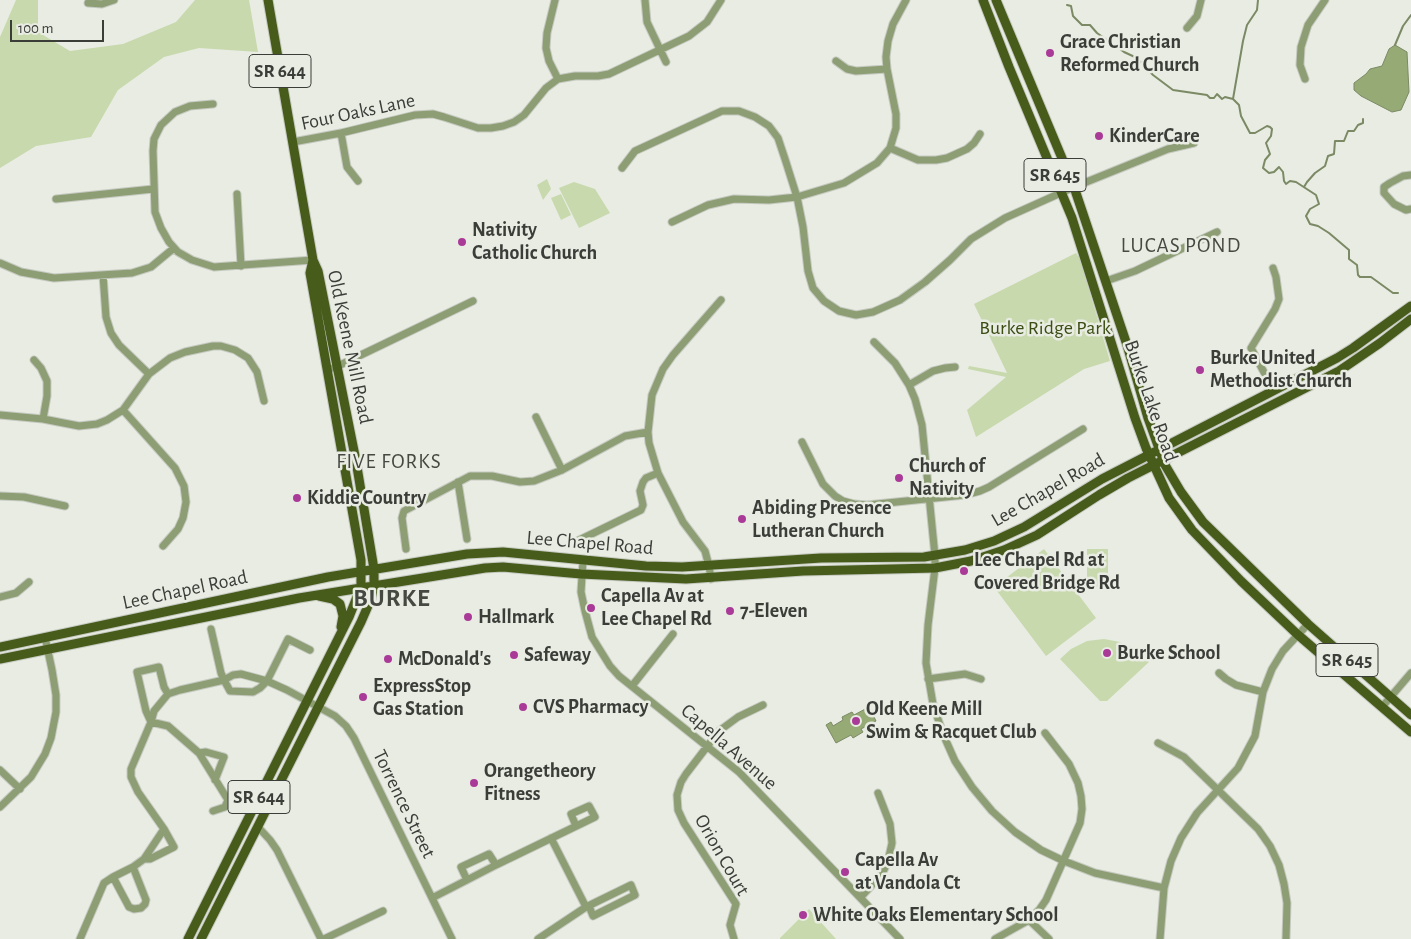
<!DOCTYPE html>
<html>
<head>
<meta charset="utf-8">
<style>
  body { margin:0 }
  #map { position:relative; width:1411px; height:939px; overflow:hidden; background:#e8ece2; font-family:"Alegreya Sans",sans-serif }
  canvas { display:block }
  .scale { position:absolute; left:10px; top:20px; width:94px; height:22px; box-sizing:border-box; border:2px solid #3b3d39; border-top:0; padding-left:6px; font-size:15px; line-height:18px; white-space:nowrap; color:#3b3d39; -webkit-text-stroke:4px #e8ece2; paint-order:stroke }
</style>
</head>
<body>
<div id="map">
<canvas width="1411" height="939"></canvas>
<div class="scale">100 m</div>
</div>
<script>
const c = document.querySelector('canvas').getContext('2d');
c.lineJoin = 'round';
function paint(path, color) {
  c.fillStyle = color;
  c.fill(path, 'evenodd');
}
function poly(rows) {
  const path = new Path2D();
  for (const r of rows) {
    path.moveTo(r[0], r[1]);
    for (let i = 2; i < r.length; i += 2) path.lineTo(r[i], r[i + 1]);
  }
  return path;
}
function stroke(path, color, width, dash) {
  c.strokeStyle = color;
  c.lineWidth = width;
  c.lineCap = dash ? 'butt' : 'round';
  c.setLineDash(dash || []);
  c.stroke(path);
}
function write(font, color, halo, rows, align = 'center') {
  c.font = font + ' "Alegreya Sans",sans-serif';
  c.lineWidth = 5;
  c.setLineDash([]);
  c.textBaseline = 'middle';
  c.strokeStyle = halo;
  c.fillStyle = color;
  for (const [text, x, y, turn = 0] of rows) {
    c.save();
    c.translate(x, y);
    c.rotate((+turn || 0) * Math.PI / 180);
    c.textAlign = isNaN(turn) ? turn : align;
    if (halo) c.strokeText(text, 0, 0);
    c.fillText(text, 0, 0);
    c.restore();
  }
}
paint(poly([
  [16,0,38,0,38,32,70,51,123,44,176,22,195,0,249,0,258,52,199,48,164,57,118,90,91,137,36,146,0,168,0,37],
  [547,179,551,189,543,200,537,185],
  [574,182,595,189,610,213,579,228,559,188],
  [561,194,571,215,561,220,551,198],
  [1076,253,1078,256,1079,256,1110,361,1084,369,976,437,967,410,1006,377,968,369,969,366,1007,373,974,304],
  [1044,549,1096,618,1046,656,994,587],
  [1087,549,1108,549,1108,587,1087,587],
  [1104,639,1120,642,1136,649,1149,662,1107,701,1100,701,1060,659,1071,649,1087,641],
  [809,909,836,939,780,939,780,938]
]), '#c8d9ae');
const water = poly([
  [1395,45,1407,52,1409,92,1401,110,1392,112,1361,96,1354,90,1354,83,1366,74,1370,69,1382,66,1389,49,1395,45],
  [869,707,876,721,861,729,863,732,853,738,851,735,836,743,826,725,831,722,833,726,843,720,842,717,852,712,854,715,869,707]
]);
paint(water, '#96aa76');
stroke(water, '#7b8964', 1);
stroke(poly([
  [1067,5,1071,6,1073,16,1082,25,1090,25,1097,33,1124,52,1137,58,1153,75,1173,90,1207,95,1210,98,1214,98,1217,94,1222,99,1225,97,1233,99,1239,105,1241,116,1250,133,1255,133,1267,126,1270,127,1272,129,1271,136,1266,143,1270,154,1265,160,1263,168,1269,173,1274,172,1279,167,1283,172,1284,181,1286,184,1290,181,1296,182,1316,195,1319,204,1310,209,1306,216,1310,224,1318,226,1329,233,1349,250,1349,259,1357,265,1358,275,1360,277,1371,277,1393,293,1398,293],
  [1395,45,1403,26,1411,15],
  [1233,99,1243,41,1247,25,1257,10,1258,0],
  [1304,187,1307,182,1315,173,1325,166,1328,156,1334,154,1335,141,1344,141,1348,131,1354,131,1358,125,1363,123,1363,119]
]), '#7b8964', 2);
const minor = poly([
  [555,0,547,33,546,48,549,61,558,79],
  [645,0,647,22,666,62],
  [88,3,102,4,114,0],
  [1187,28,1197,16,1201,0],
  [836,61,847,69,856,71,887,69],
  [1305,79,1300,65,1301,47,1308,25,1325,0],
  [213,104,190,106,175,112,161,125,154,139,153,151,155,212,161,228,169,242,178,252,192,260,214,267,313,260],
  [341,133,347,167,358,181],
  [293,142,341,133,415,115,433,114,444,117,478,128,491,128,503,126,514,122,524,115,546,88,558,79,575,76,598,76,609,74,689,36,707,22,721,0],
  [890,148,918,160,936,160,947,158,967,149,974,143,980,134],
  [622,168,635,151,722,111,739,111,755,117,769,126,778,138,785,159,797,197,803,227,808,271,813,288,824,301,839,311,856,315,873,312,900,300,925,282,950,260,971,239,1005,218,1074,187,1168,149,1194,143],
  [1411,175,1403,176,1390,183,1384,187,1384,193,1394,204,1406,210,1411,209],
  [237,194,241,266],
  [56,199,153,189],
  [672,222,708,205,734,199,769,200,797,197,844,183,877,163,890,148,896,128,896,114,887,69,886,57,888,41,893,24,906,0],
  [0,263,21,272,54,278,132,273,151,267,174,248],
  [1273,268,1276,277,1279,299,1275,309,1251,348,1274,391],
  [103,275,106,317,111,333,119,345,149,374],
  [1106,281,1135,271,1217,232],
  [874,342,895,363,909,385,915,399,922,425,935,556,935,568,928,625,926,663,933,704,943,734,955,761,972,787,992,811,1015,832,1041,850,1064,861,1095,873,1164,888],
  [34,360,41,368,47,381,47,396,43,419],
  [327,370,336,367,473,301],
  [909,385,933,371,945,368,955,367],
  [123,410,175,468,184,486,186,502,183,518,178,529,163,546],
  [0,415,43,419,79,426,97,424,107,420,123,410,149,374,170,358,185,352,213,346,221,346,235,350,248,358,257,372,264,401],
  [536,417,562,470],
  [802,442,823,484,835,496,843,501,854,504,867,505,965,495,980,491,989,487,1083,429],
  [458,482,467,539],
  [0,496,24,497,65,506],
  [571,544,641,510,643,505,640,491,643,482,646,478,658,473],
  [406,549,402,518,404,511,470,476,492,476,520,482,534,481,562,470,625,436,648,432],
  [583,560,581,592,585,611,592,637,610,666,619,676,739,772,900,939],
  [711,579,709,566,705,551,683,522,658,473,649,443,648,432,652,395,663,369,673,355,721,300],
  [0,597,16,593,29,582],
  [211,629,221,673,224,680,233,675,241,674,267,681,288,639,310,650],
  [1219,673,1226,679,1236,685,1263,692],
  [928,679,965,674,981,679],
  [632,686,673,634],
  [168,694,164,687,159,667,137,672,146,711,151,722,168,726,199,753,206,752,224,757,215,780],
  [1382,707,1411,673],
  [1158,743,1184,757,1258,829,1270,846,1279,865,1284,884,1287,903,1286,939],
  [199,753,228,800,225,807,213,811],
  [0,770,20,789],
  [0,807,31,777,45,754,51,738,56,712,56,695,52,670,45,637],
  [258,827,270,840,277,850,321,939],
  [551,838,586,907],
  [144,859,164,829],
  [496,865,595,817,589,806,571,814,576,826],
  [133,867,146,900,145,904,141,908,134,909,129,907,113,877,133,867,144,859,150,859,174,847,164,829,138,792,131,777,131,769,151,722,154,711,168,694,180,690,224,680,230,691,253,692,260,688,267,681,287,690,335,716,346,726,354,738,373,777,452,939],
  [861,897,882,874,888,861,892,843,890,824,878,793],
  [432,898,467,880,496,865,489,854,461,867,467,880],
  [1029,920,1049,939],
  [80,939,104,883,113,877],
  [324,939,383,911],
  [538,939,586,907,631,885,635,895,593,916,589,906],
  [734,939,730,925,736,904,684,823,678,810,677,795,681,782,686,774,719,731,738,717,763,705],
  [995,939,1029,920,1039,910,1046,900,1080,823,1082,809,1081,796,1078,783,1069,764,1045,733],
  [1160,939,1164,888,1171,861,1181,838,1197,813,1238,768,1255,736,1263,692,1272,669,1283,651,1308,624]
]);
const major = poly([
  [983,0,1009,67,1072,218,1135,418,1146,448,1169,498,1192,530,1241,581,1297,634,1411,732],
  [996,0,1074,187,1127,345,1148,418,1165,465,1181,492,1203,522,1308,624,1411,715],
  [319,596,333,599,340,604,343,616,341,627],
  [0,647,328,577,467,554,503,552,646,566,682,567,821,558,924,557,965,550,994,541,1024,527,1102,479,1337,358,1353,348,1411,306],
  [0,659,299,598,485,568,503,567,581,574,686,579,803,571,935,568,971,561,1004,550,1037,535,1099,495,1128,478,1339,371,1380,343,1411,319],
  [188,939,349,617,361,587,361,560,310,273,313,260],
  [201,939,361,622,371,599,374,585,374,569,356,461,318,271,313,260,268,0]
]);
stroke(minor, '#c5c9c0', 9);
stroke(major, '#c5c9c0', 11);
stroke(minor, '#8e9e74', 7);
stroke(major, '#475b1b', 9);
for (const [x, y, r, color] of [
  [1050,53,5,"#aa3a97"],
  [1099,136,5,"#aa3a97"],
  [462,242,5,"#aa3a97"],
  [1200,370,5,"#aa3a97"],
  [899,478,5,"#aa3a97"],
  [297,498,5,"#aa3a97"],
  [742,519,5,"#aa3a97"],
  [964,571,5,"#aa3a97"],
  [591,608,5,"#aa3a97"],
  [730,611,5,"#aa3a97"],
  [468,617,5,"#aa3a97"],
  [1107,653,5,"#aa3a97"],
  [514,655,5,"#aa3a97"],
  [388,659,5,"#aa3a97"],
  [363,697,5,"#aa3a97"],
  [523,707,5,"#aa3a97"],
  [856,721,5,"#aa3a97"],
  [474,783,5,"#aa3a97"],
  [845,872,5,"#aa3a97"],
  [803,915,5,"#aa3a97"]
]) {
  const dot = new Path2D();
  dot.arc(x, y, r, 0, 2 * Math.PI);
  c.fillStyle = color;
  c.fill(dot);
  stroke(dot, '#e8ece2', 2);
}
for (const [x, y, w] of [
  [280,71,62],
  [1055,175,62],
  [1347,660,62],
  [259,797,62]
]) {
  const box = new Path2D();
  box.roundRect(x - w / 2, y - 16.5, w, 33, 4);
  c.fillStyle = '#e8ece2';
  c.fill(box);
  stroke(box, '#3b3d39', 1);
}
write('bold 19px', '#3b3d39', null, [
  ["SR 644",280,71],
  ["SR 645",1055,175],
  ["SR 645",1347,660],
  ["SR 644",259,797]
]);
write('bold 20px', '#3b3d39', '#e8ece2', [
  ["Grace Christian",1060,42],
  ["Reformed Church",1060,65],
  ["KinderCare",1109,136],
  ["Nativity",472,230],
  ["Catholic Church",472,253],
  ["Burke United",1210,358],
  ["Methodist Church",1210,381],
  ["Church of",909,466],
  ["Nativity",909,489],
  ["Kiddie Country",307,498],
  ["Abiding Presence",752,508],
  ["Lutheran Church",752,531],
  ["Lee Chapel Rd at",974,560],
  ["Covered Bridge Rd",974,583],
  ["Capella Av at",601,596],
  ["Lee Chapel Rd",601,619],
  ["7-Eleven",740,611],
  ["Hallmark",478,617],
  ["Burke School",1117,653],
  ["Safeway",524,655],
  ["McDonald's",398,659],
  ["ExpressStop",373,686],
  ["Gas Station",373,709],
  ["CVS Pharmacy",533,707],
  ["Old Keene Mill",866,709],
  ["Swim & Racquet Club",866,732],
  ["Orangetheory",484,771],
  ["Fitness",484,794],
  ["Capella Av",855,860],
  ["at Vandola Ct",855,883],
  ["White Oaks Elementary School",813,915]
], 'left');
write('20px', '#3b3d39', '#e8ece2', [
  ["Four Oaks Lane",358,112,-12],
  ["Old Keene Mill Road",350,347,78],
  ["Burke Lake Road",1151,401,71],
  ["Lee Chapel Road",1048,490,-30],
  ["Lee Chapel Road",590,543,5],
  ["Lee Chapel Road",185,590,-12],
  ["Capella Avenue",729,747,41],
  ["Torrence Street",404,804,64],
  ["Orion Court",722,855,60]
]);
write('20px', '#3b4d13', '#e8ece2', [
  ["Burke Ridge Park",1045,328]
]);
c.letterSpacing = '1px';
write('21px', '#464941', '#e8ece2', [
  ["LUCAS POND",1181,246],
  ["FIVE FORKS",389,462]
]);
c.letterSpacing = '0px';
c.letterSpacing = '1px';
write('bold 25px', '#464941', '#e8ece2', [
  ["BURKE",392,598]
]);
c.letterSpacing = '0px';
</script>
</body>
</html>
